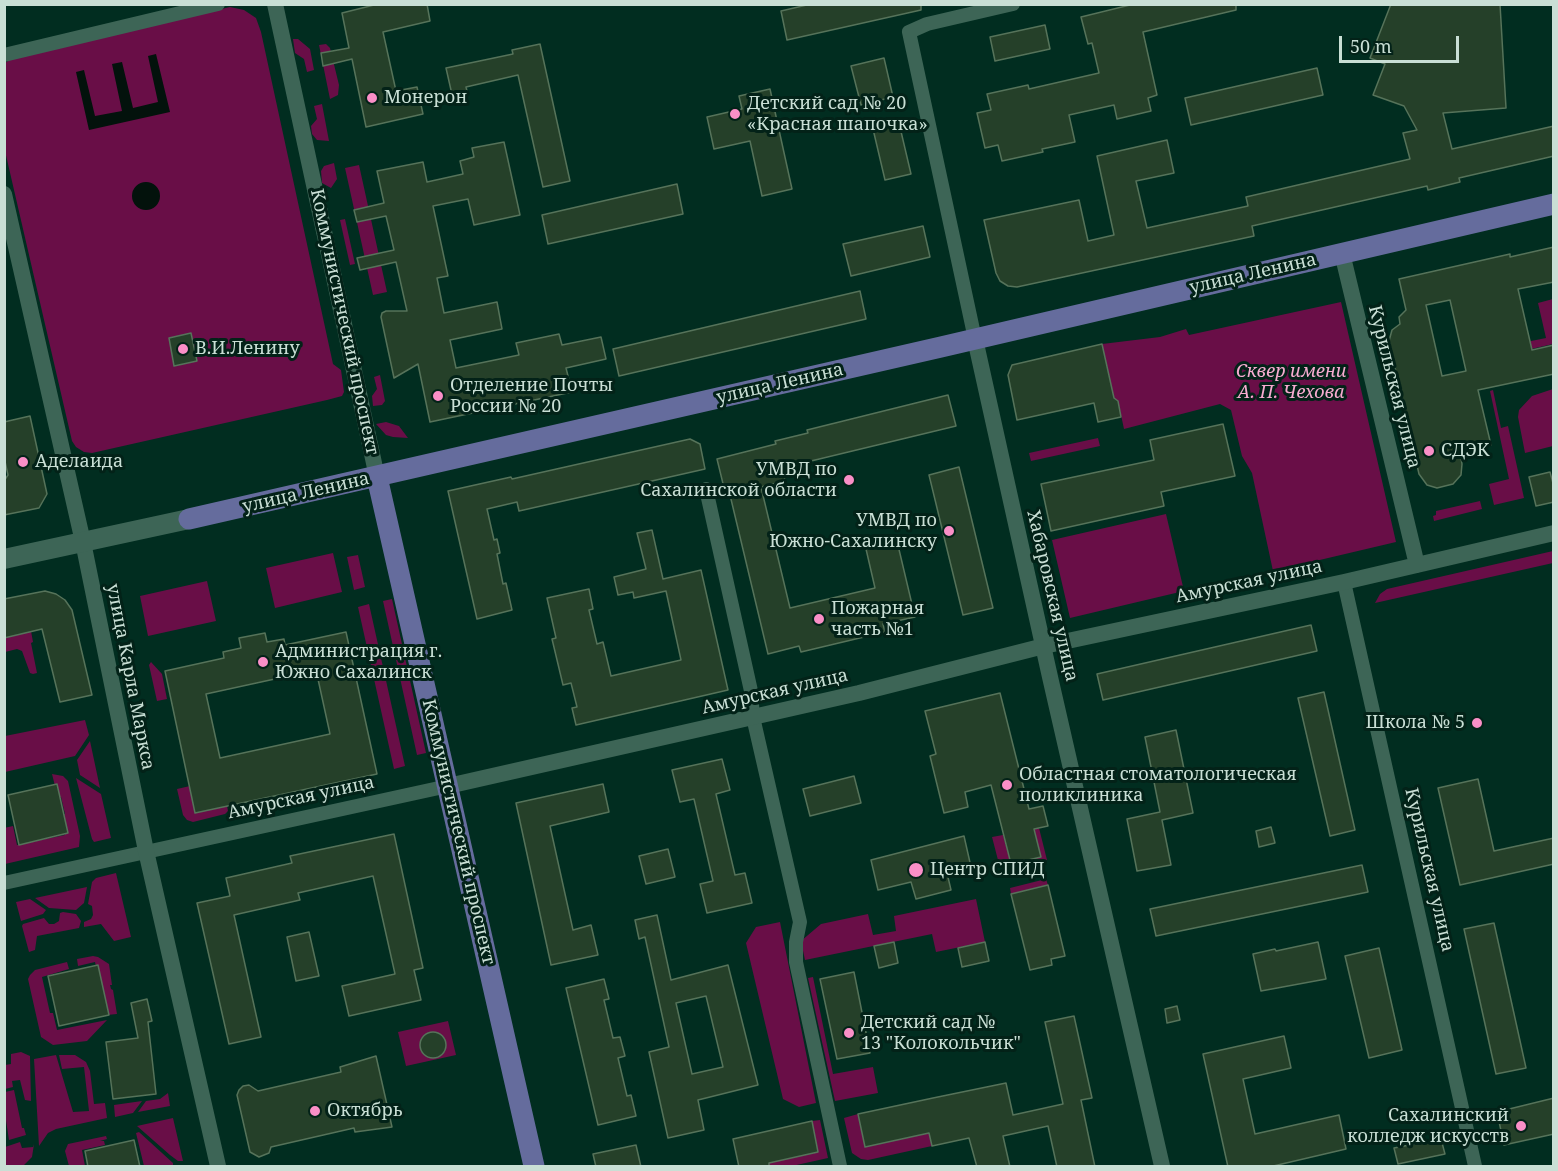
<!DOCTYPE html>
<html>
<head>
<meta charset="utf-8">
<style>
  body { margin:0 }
  #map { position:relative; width:1558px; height:1171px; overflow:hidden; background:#012d20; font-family:"Noto Serif",serif }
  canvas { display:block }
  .frame { position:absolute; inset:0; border:6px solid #c9dfd5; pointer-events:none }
  .scale { position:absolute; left:1339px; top:36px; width:120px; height:27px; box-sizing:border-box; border:3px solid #c9dfd5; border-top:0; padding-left:8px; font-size:18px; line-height:21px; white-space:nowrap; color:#c9dfd5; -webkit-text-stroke:4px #032218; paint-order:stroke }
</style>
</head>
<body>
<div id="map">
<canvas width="1558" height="1171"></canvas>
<div class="frame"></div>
<div class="scale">50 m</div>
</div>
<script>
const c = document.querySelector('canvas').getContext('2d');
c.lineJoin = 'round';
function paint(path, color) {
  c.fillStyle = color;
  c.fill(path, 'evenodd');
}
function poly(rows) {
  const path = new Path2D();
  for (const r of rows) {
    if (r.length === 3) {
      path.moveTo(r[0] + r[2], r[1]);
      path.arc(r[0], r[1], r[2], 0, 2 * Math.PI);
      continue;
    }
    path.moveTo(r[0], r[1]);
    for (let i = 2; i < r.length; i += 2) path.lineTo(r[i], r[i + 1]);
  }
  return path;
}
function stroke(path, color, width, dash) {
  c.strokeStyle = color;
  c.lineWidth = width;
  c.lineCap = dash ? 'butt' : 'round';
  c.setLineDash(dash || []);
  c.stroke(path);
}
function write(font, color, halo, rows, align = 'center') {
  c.font = font + ' "Noto Serif",serif';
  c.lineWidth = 6;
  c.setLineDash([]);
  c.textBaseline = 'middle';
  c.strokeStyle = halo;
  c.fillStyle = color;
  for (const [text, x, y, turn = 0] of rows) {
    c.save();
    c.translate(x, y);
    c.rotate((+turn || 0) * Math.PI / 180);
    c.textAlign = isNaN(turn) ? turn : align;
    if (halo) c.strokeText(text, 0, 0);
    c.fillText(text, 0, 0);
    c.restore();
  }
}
paint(poly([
  [230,7,244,10,256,18,261,32,333,364,341,370,344,392,342,396,327,400,92,453,84,452,76,447,72,441,5,151,5,63,11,59],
  [293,39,298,39,310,49,314,70,307,72,304,59,295,53],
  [326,44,330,48,339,85,338,95,330,99,319,45],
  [322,104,329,141,317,140,312,134,311,126,317,119,314,106],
  [334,163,337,179,331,188,322,183,321,171,324,166],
  [359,165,387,292,373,295,345,168],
  [345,219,355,264,350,265,340,220],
  [1553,299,1553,344,1518,352,1516,344,1546,338,1538,303],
  [1341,302,1396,542,1273,571,1252,473,1242,456,1231,410,1220,404,1124,429,1118,401,1114,398,1102,344,1160,337,1186,329,1189,335],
  [380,375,385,401,382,405,373,406,372,396,377,389,374,377],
  [1553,389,1553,446,1525,453,1518,417,1519,410,1532,396],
  [1493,390,1501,428,1508,426,1524,498,1494,505,1489,484,1509,479,1490,391],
  [386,422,399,426,408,438,393,437,386,435,376,424],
  [1098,438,1100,446,1031,461,1029,453],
  [1480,501,1482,509,1434,521,1433,516,1436,515,1436,511],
  [1166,514,1184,591,1070,618,1052,540],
  [1553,551,1553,563,1375,603,1380,594,1387,589],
  [333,553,342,592,275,608,266,568],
  [358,555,365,587,354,590,347,557],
  [207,581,216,621,148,636,140,596],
  [392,599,426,753,417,755,383,601],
  [369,604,405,766,394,769,358,607],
  [31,631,33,642,31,643,37,673,33,674,30,673,22,651,17,649,5,652,4,637],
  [151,662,162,674,167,699,157,701,149,665],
  [85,720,89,735,75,756,5,772,5,736],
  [90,741,100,788,80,775,77,760],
  [52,774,63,776,68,781,80,836,79,847,5,864,4,828,13,826,17,845,65,835,61,815,65,814,61,797,58,798],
  [76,778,101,794,111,838,94,842,92,839],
  [190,786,195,813,227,806,228,811,225,814,193,822,187,820,183,815,177,789],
  [1039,828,1047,860,1012,869,1006,869,999,864,992,837,1003,835,1011,864,1041,857,1034,829],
  [116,873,131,937,114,941,101,924,84,927,84,922,91,919,93,915,92,906,88,904,92,882,96,878],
  [1046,879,1048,885,1011,894,1010,888],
  [87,887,84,903,76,910,49,908,35,898],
  [30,899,46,910,43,914,21,921,16,902],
  [976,899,985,942,936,952,932,934,805,960,801,941,821,924,868,914,873,935,896,931,894,916],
  [63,912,76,914,81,921,79,928,37,936,35,950,29,952,22,926,23,924,44,918,49,924,54,924,59,921,60,913],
  [780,922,816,1103,799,1107,783,1099,746,943,756,927],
  [93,956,98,957,109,964,112,985,110,985,111,989,113,990,117,1014,107,1015,95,962,78,966,77,959],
  [67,962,69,969,42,977,50,1013,53,1013,57,1030,107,1020,87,1041,53,1045,41,1037,28,979,30,975,35,970],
  [813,977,833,1074,873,1067,878,1093,835,1101,808,978],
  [448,1021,456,1055,406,1066,398,1032],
  [21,1052,30,1056,31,1101,25,1100,20,1080,12,1081,13,1087,5,1089,5,1065,11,1064,11,1054],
  [56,1055,73,1112,89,1111,84,1067,62,1069,59,1055,75,1055,86,1062,90,1071,94,1104,105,1103,107,1118,56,1129,48,1133,39,1146,34,1059],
  [14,1090,22,1128,24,1128,26,1135,9,1140,5,1114,5,1092],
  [168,1093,170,1106,138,1112,146,1101,160,1099],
  [142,1101,133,1113,115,1117,114,1105],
  [858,1114,865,1147,929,1133,932,1146,868,1160,861,1159,852,1153,844,1118],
  [173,1118,183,1161,178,1161,170,1155,137,1126],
  [820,1120,828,1158,792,1166,769,1166,769,1163,818,1152,812,1121],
  [139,1132,173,1163,173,1166,144,1166,136,1133],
  [106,1136,107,1139,100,1141,104,1141,105,1145,82,1150,85,1166,69,1166,65,1151,68,1144],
  [20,1142,22,1148,33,1147,34,1144,32,1157,23,1166,5,1166,5,1147]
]), '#690e47');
paint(poly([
  [156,54,170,112,89,130,76,72,84,70,95,116,122,111,112,64,122,62,133,108,158,102,148,56],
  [146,196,14]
]), '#03120c');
const building = poly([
  [378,4,427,4,430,21,383,32,396,91,417,87,423,114,366,127,352,59,323,66,321,53,349,48,342,13,378,4],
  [811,4,921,4,921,10,787,40,781,11,811,4],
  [1134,4,1236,4,1236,10,1143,32,1157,95,1148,98,1151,111,1117,119,1114,105,1069,115,1075,142,1042,149,1043,152,1002,161,998,145,985,148,977,113,991,110,987,94,1028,85,1029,89,1099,73,1092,43,1088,44,1081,17,1134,4],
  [1391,4,1500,4,1506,108,1443,113,1452,149,1554,126,1554,156,1459,178,1460,182,1428,190,1427,186,1252,226,1254,236,1017,287,1008,286,1000,281,996,273,984,220,1079,200,1088,241,1114,235,1097,156,1167,140,1174,173,1136,181,1147,228,1248,206,1246,197,1410,159,1403,133,1417,130,1404,106,1373,95,1385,64,1370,58,1391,4],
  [1045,25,1050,49,995,61,990,37,1045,25],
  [540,44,570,181,543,187,518,75,466,87,468,95,453,99,446,68,513,54,512,50,540,44],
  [884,58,893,97,861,105,851,66,884,58],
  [1317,68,1323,95,1191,125,1185,98,1317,68],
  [770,89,792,189,762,196,750,141,714,149,707,117,742,109,739,96,770,89],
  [899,123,911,174,885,180,873,129,899,123],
  [504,142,520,215,474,225,468,199,433,206,448,276,437,278,444,313,497,302,502,329,450,340,456,368,519,355,516,343,559,334,562,345,601,337,606,359,566,368,572,392,430,422,418,364,394,378,381,317,382,313,386,311,407,311,396,262,360,270,357,258,394,250,386,216,357,222,354,210,384,203,377,171,423,162,427,182,463,174,460,161,474,157,472,148,504,142],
  [677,184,683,214,548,244,542,215,677,184],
  [923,226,930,257,851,276,843,244,923,226],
  [1554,247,1554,282,1518,289,1532,350,1554,345,1554,374,1478,390,1491,445,1460,452,1462,464,1461,475,1453,484,1437,488,1427,485,1419,474,1389,341,1392,330,1400,324,1399,317,1406,310,1399,279,1510,254,1510,257,1554,247],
  [1450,300,1466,371,1442,376,1426,305,1450,300],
  [860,291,866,319,619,376,613,349,860,291],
  [191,333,197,361,174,366,169,338,191,333],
  [1102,344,1114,398,1118,401,1121,417,1098,422,1094,403,1017,420,1008,375,1012,365,1102,344],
  [948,395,956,426,782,468,785,481,761,487,790,608,875,588,866,549,897,541,915,617,883,624,885,632,801,652,799,646,768,654,730,495,726,496,717,459,776,444,775,441,808,433,807,430,948,395],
  [30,416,47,494,39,508,4,515,4,481,8,475,4,457,4,422,30,416],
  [1223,424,1235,476,1161,492,1164,506,1051,531,1041,484,1154,460,1150,440,1223,424],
  [690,439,700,444,705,469,519,511,517,502,487,509,494,540,497,539,500,553,497,554,503,584,506,583,512,610,477,619,448,491,511,477,512,479,690,439],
  [959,467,993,608,963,615,929,475,959,467],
  [1550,472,1554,487,1554,502,1536,506,1529,477,1550,472],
  [652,530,663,579,701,570,728,690,576,725,572,708,577,707,571,683,563,685,552,639,556,638,547,598,589,589,593,609,589,610,597,644,603,642,611,676,681,660,666,591,634,598,633,592,618,595,614,577,646,569,637,533,652,530],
  [45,591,56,594,65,600,72,610,92,695,60,702,42,629,4,638,4,599,45,591],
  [1311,625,1317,651,1103,700,1097,674,1311,625],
  [346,632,377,774,195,813,165,671,224,658,223,652,241,648,239,638,265,633,267,642,284,639,285,645,346,632],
  [316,670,330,734,220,758,206,694,316,670],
  [1324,692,1355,830,1330,836,1298,698,1324,692],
  [1000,693,1029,809,1043,806,1048,826,1034,829,1041,857,1011,864,991,785,965,792,968,807,944,813,930,756,936,754,925,711,1000,693],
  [1176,730,1193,813,1162,820,1171,865,1137,871,1127,819,1160,812,1145,737,1176,730],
  [722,759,730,790,716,794,735,875,745,873,752,903,707,913,700,884,713,881,694,799,680,802,672,770,722,759],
  [854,776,861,803,810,816,803,789,854,776],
  [1478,779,1494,851,1554,838,1554,864,1460,885,1438,788,1478,779],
  [57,784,68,833,19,845,8,795,57,784],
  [603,784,609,812,550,826,573,930,591,925,598,955,551,965,516,803,603,784],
  [1271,827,1275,843,1259,847,1256,831,1271,827],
  [394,834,423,968,414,970,421,1000,349,1016,342,986,395,974,373,876,298,893,300,900,234,915,261,1037,229,1044,197,903,230,896,226,878,292,863,290,856,394,834],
  [964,836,971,867,947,873,951,890,916,899,911,882,878,890,871,860,964,836],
  [668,849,675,877,646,884,639,856,668,849],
  [1362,865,1368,892,1156,936,1150,909,1362,865],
  [1048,885,1065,956,1051,959,1052,965,1030,970,1011,894,1048,885],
  [657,915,671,980,728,965,758,1085,698,1100,704,1130,668,1138,649,1052,669,1047,645,937,639,939,635,920,657,915],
  [706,996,723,1067,692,1074,676,1003,706,996],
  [1494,923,1526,1068,1496,1074,1464,929,1494,923],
  [309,932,319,976,296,981,287,937,309,932],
  [894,942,898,963,879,968,874,946,894,942],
  [985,942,989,961,962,967,958,948,985,942],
  [1318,942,1326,979,1261,991,1253,954,1275,949,1276,951,1318,942],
  [1379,948,1402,1050,1369,1058,1345,956,1379,948],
  [98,965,109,1015,59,1026,48,976,98,965],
  [854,972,870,1053,837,1059,820,979,854,972],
  [604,979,609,999,604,1000,613,1038,620,1037,625,1056,618,1058,627,1096,631,1095,636,1116,598,1125,566,988,604,979],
  [147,999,152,1021,148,1022,156,1094,113,1099,106,1042,138,1038,131,1003,147,999],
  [1177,1006,1180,1020,1167,1023,1165,1009,1177,1006],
  [1074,1016,1092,1098,1081,1100,1095,1167,1057,1167,1048,1126,1003,1136,1010,1167,977,1167,969,1138,932,1146,929,1133,865,1147,858,1114,933,1098,1006,1083,1013,1115,1063,1104,1045,1022,1074,1016],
  [433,1045,13],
  [1284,1036,1291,1068,1243,1079,1255,1134,1339,1115,1346,1149,1269,1167,1228,1167,1203,1054,1284,1036],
  [376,1056,392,1127,355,1132,354,1128,271,1147,269,1153,259,1157,250,1152,237,1095,239,1090,243,1086,249,1085,258,1091,341,1072,340,1067,376,1056],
  [1554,1098,1554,1134,1504,1145,1497,1112,1554,1098],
  [812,1121,818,1152,769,1163,769,1167,739,1167,733,1139,812,1121],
  [1441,1139,1445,1154,1398,1164,1394,1148,1441,1139],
  [134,1140,140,1167,88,1167,85,1151,134,1140],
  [636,1145,641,1167,596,1167,593,1154,636,1145]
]);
paint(building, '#254029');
stroke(building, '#56735a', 1.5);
stroke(poly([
  [4,55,218,4],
  [975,339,909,32,927,24,1013,4],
  [706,489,751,691,753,717,800,922,796,942,796,962,840,1166],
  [1344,582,1475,1166],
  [4,883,448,786]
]), '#3d6556', 14);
stroke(poly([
  [275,4,377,477],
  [4,194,83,542,146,851,218,1166],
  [1342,253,1417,565],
  [975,339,1050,677,1162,1166],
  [448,786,859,693,1044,646,1344,582,1554,533]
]), '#3d6556', 16);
stroke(poly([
  [4,559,189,519]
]), '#3d6556', 20);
stroke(poly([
  [377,477,534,1166],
  [189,519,941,347,1554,204]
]), '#656c9d', 21);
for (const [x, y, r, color] of [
  [372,98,6,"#fa8fc7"],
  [735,114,6,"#fa8fc7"],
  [183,349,6,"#fa8fc7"],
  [438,396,6,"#fa8fc7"],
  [1429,451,6,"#fa8fc7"],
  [23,462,6,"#fa8fc7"],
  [849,480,6,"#fa8fc7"],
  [949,531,6,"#fa8fc7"],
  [819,619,6,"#fa8fc7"],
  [263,662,6,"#fa8fc7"],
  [1477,723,6,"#fa8fc7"],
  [1007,785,6,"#fa8fc7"],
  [916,870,8,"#fa8fc7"],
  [849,1033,6,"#fa8fc7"],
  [315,1111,6,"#fa8fc7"],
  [1521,1126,6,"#fa8fc7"]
]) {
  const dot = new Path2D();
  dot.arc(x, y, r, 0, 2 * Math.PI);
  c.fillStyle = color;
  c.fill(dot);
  stroke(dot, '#032218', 2);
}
write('18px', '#c9dfd5', '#032218', [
  ["Монерон",384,98],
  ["Детский сад № 20",747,104],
  ["«Красная шапочка»",747,125],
  ["В.И.Ленину",195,349],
  ["Отделение Почты",450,386],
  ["России № 20",450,407],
  ["СДЭК",1441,451],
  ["Аделаида",35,462],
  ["УМВД по",837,470,"right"],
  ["Сахалинской области",837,491,"right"],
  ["УМВД по",937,521,"right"],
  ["Южно-Сахалинску",937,542,"right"],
  ["Пожарная",831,609],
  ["часть №1",831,630],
  ["Администрация г.",275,652],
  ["Южно Сахалинск",275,673],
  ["Школа № 5",1465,723,"right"],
  ["Областная стоматологическая",1019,775],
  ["поликлиника",1019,796],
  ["Центр СПИД",930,870],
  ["Детский сад №",861,1023],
  ["13 \"Колокольчик\"",861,1044],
  ["Октябрь",327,1111],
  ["Сахалинский",1509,1116,"right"],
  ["колледж искусств",1509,1137,"right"]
], 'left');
write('18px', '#c9dfd5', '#032218', [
  ["улица Ленина",1253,274,-13],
  ["Коммунистический проспект",344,322,78],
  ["улица Ленина",780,384,-13],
  ["Курильская улица",1394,387,76],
  ["улица Ленина",306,493,-13],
  ["Амурская улица",1249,582,-12],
  ["Хабаровская улица",1052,596,77],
  ["улица Карла Маркса",130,677,79],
  ["Амурская улица",775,692,-13],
  ["Амурская улица",301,798,-12],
  ["Коммунистический проспект",458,832,77],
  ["Курильская улица",1429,870,77]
]);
write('italic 18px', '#f7abd0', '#032218', [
  ["Сквер имени",1291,372],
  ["А. П. Чехова",1291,393]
]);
</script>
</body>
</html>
